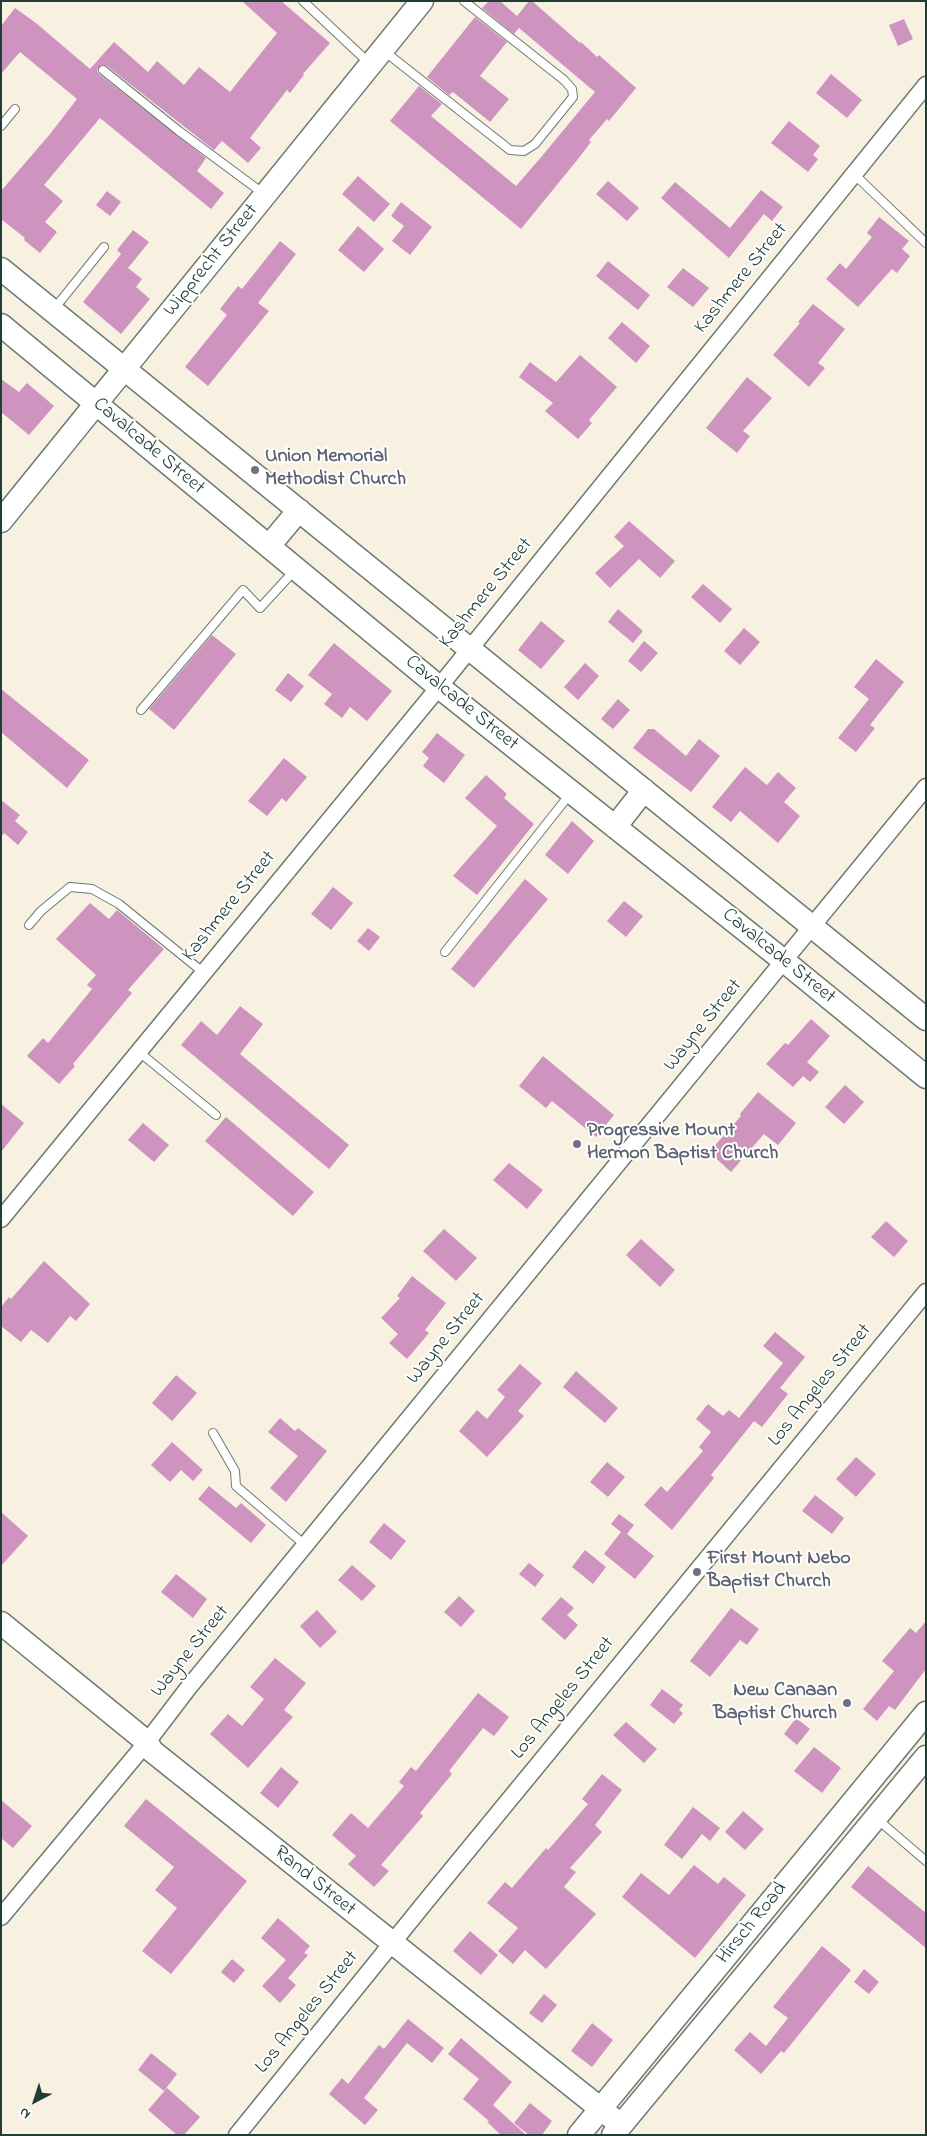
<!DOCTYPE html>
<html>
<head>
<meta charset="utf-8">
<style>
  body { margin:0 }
  #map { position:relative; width:927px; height:2136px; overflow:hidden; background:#f8f1e2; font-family:"Indie Flower",sans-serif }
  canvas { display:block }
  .frame { position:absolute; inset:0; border:2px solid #1f3d34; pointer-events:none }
  .north { position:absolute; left:10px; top:2076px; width:50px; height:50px; -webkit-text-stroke:4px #fff; paint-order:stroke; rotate:220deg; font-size:14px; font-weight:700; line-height:20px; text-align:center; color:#1f3d34 }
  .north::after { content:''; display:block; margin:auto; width:18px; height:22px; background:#1f3d34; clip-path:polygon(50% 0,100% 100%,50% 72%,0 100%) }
</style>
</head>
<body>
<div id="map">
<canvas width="927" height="2136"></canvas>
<div class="frame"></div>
<div class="north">N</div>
</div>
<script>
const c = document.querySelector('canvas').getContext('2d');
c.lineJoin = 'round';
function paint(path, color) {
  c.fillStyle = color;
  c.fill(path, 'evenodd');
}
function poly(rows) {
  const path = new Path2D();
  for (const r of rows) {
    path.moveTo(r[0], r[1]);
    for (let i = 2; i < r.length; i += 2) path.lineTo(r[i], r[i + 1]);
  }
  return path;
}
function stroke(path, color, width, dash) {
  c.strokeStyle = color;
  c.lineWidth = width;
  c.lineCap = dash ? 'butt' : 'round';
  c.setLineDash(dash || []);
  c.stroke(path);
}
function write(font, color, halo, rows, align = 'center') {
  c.font = font + ' "Indie Flower",sans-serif';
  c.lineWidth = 4;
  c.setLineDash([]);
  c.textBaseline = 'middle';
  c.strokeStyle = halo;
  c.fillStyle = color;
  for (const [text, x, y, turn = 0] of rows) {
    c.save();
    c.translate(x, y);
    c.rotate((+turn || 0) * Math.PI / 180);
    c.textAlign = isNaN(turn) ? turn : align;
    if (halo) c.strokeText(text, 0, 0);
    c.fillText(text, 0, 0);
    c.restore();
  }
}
paint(poly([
  [242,1,281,1,330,43,303,74,304,75,290,93,287,90,250,138,261,148,248,163,222,141,214,150,107,66,101,65,97,70,99,74,206,158,197,171,224,193,211,209,100,118,44,185,63,201,45,222,57,232,40,253,24,240,25,238,1,219,1,191,50,134,77,99,20,52,1,74,1,26,15,8,36,23,90,69,114,42,148,72,157,61,184,85,199,67,230,92,277,33],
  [489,1,500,1,517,16,529,1,532,1,580,43,581,42,597,57,599,55,636,88,609,121,607,119,589,140,591,142,578,159,521,229,390,121,419,86,442,104,431,116,516,186,542,156,595,92,519,28,514,34,482,8],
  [475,17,507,42,480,76,509,99,490,122,453,92,449,95,427,77],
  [904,19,913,39,898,46,889,25],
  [831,74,862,100,847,118,816,93],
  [789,121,820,146,813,155,818,159,808,172,771,143],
  [358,176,390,204,374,222,342,194],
  [608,181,639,208,627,221,596,194],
  [675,182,730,228,761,190,783,207,772,221,764,214,729,258,661,198],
  [107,191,121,202,110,216,96,205],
  [401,202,432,227,410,255,392,241,404,226,391,216],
  [879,217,909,241,902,249,910,256,897,273,892,269,858,307,826,279,840,263,846,269,872,237,867,233],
  [358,226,384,249,364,272,338,250],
  [133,230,149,242,128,268,142,279,136,287,150,299,121,334,83,302,121,254,117,250],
  [280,241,296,254,258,303,269,311,208,386,185,367,227,315,220,309,238,286,242,289],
  [608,261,650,295,638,310,596,276],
  [683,268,709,288,693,307,667,287],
  [813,304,845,329,818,363,825,368,809,387,773,355,800,323,798,322],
  [622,322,650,346,636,363,608,338],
  [580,355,617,387,589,420,592,423,578,439,545,411,553,403,519,377,530,362,556,382],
  [747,377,772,398,743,431,750,436,737,453,706,428],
  [1,379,19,392,27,383,54,406,29,435,1,412],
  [629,521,675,561,660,578,639,559,610,588,595,573,624,546,614,537],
  [703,584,732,609,720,623,691,597],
  [618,609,643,631,633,643,608,622],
  [541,621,565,641,541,669,518,650],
  [744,628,760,642,740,665,724,651],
  [212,635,236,654,174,730,149,709],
  [644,641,658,653,641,672,628,661],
  [334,643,392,691,367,721,350,707,342,718,324,704,332,694,308,675],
  [876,659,904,682,870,725,875,728,856,752,838,738,869,699,854,687],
  [585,663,599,676,578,700,564,687],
  [288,673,304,686,291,702,275,690],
  [1,689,89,760,67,788,1,732],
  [618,699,630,710,613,729,601,719],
  [648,729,654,729,686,756,699,739,720,756,691,792,633,748],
  [437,733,465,755,444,783,423,766,429,758,422,752],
  [284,758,307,777,286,802,282,798,267,816,248,801],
  [745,767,767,785,778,772,796,788,784,802,800,816,778,843,740,811,731,822,712,807],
  [486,775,507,794,504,798,534,824,477,895,453,876,497,826,465,798],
  [1,800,20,815,15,821,28,832,18,845,4,833,1,837],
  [572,821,594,841,568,874,545,855],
  [525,879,548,899,474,988,451,969],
  [333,887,353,903,331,930,311,914],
  [624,901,643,916,626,937,607,921],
  [90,903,109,919,117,910,164,949,128,990,132,993,73,1064,75,1066,59,1084,27,1056,43,1038,48,1043,92,989,87,985,96,975,56,939],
  [368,928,380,937,369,951,357,941],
  [240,1006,263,1024,240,1054,349,1145,329,1169,181,1045,201,1021,217,1035],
  [811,1019,830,1036,807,1062,819,1072,810,1082,803,1076,793,1087,766,1064,785,1043,788,1045],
  [543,1056,614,1115,596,1137,552,1101,546,1108,519,1086],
  [845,1085,864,1102,844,1124,825,1107],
  [758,1092,796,1123,778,1145,764,1134,731,1172,709,1152,741,1116,740,1114],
  [1,1104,24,1123,1,1152],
  [226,1117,314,1192,293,1216,205,1141],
  [143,1123,169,1145,154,1162,128,1140],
  [509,1163,543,1190,527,1209,493,1180],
  [886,1221,908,1241,894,1257,871,1237],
  [444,1229,477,1258,456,1281,423,1251],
  [641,1239,675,1270,660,1287,626,1255],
  [44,1261,90,1304,76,1321,70,1316,48,1343,31,1330,21,1342,1,1326,1,1307,9,1297,11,1299],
  [412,1276,446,1303,425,1330,429,1333,407,1359,389,1343,398,1334,381,1318,400,1298,397,1296],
  [775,1332,805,1357,780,1388,788,1394,762,1427,754,1421,711,1475,714,1478,672,1530,644,1505,661,1486,667,1492,703,1451,699,1447,711,1432,696,1419,708,1404,723,1416,729,1410,739,1418,783,1363,763,1346],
  [520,1364,542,1383,518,1411,524,1416,487,1457,459,1431,477,1410,487,1419,505,1397,497,1390],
  [576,1371,618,1408,605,1423,563,1387],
  [176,1375,197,1393,172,1421,152,1403],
  [280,1418,295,1431,298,1428,327,1451,286,1502,270,1488,298,1456,268,1432],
  [172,1442,203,1470,193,1481,181,1470,170,1482,151,1465],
  [856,1457,876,1474,856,1497,836,1479],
  [607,1462,625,1477,608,1497,590,1482],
  [209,1486,236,1508,241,1503,266,1525,251,1543,198,1499],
  [815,1495,844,1518,832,1534,802,1511],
  [1,1512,28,1536,1,1566],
  [619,1514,634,1525,627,1534,654,1556,635,1579,604,1554,621,1532,611,1524],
  [384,1523,406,1541,391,1560,369,1542],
  [585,1550,606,1567,593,1584,572,1567],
  [529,1563,544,1575,535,1587,519,1574],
  [352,1565,376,1586,362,1601,338,1580],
  [176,1574,207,1599,193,1618,161,1592],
  [459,1596,475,1611,461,1627,444,1612],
  [561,1597,574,1608,567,1615,578,1625,565,1640,541,1619],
  [731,1608,759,1629,747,1645,740,1640,710,1677,690,1661],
  [317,1610,337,1632,320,1648,300,1626],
  [926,1621,926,1669,895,1710,889,1706,877,1721,863,1709,894,1671,882,1661,910,1628,916,1633],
  [275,1658,306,1683,284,1710,293,1717,248,1768,210,1734,228,1714,242,1726,264,1699,250,1687],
  [662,1689,683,1705,679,1710,683,1713,674,1724,650,1705],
  [478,1693,509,1717,494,1736,483,1728,449,1771,452,1774,420,1813,423,1816,381,1865,389,1871,374,1887,348,1864,356,1856,332,1835,351,1813,368,1828,404,1786,399,1782,411,1767,416,1771],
  [796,1718,810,1729,797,1745,784,1734],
  [626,1722,657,1749,644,1763,613,1735],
  [814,1747,841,1768,822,1793,794,1771],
  [281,1767,299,1782,278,1808,260,1793],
  [602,1774,622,1790,595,1825,602,1832,570,1868,576,1872,564,1887,596,1914,546,1969,525,1950,513,1964,498,1951,518,1928,487,1903,505,1882,512,1888,546,1848,548,1850,588,1804,582,1799],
  [146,1799,247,1881,171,1974,142,1951,177,1908,155,1890,174,1867,124,1826],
  [1,1800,32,1826,13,1848,1,1838],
  [693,1807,720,1828,710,1841,702,1834,682,1859,664,1845],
  [743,1811,764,1829,745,1850,725,1832],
  [694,1865,718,1884,724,1877,746,1895,695,1958,622,1897,641,1873,669,1895],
  [868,1866,926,1913,926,1948,851,1887],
  [278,1918,310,1946,304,1953,308,1955,288,1978,296,1985,280,2003,262,1986,286,1960,261,1938],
  [470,1931,498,1955,481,1975,453,1951],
  [822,1946,851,1970,784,2053,781,2051,761,2074,734,2050,750,2032,766,2046,788,2018,773,2007],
  [232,1959,245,1970,234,1983,221,1972],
  [864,1969,879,1982,869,1994,854,1982],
  [544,1994,557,2005,542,2023,529,2013],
  [408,2019,444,2048,432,2063,407,2043,364,2098,378,2110,365,2125,329,2094,342,2078,348,2084,379,2045,384,2049],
  [592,2023,613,2040,592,2067,571,2051],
  [461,2038,512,2082,493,2105,526,2135,501,2135,487,2122,489,2121,463,2099,479,2079,448,2054],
  [151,2053,177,2074,164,2091,138,2070],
  [167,2088,200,2117,184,2135,177,2135,148,2110],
  [530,2103,552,2121,542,2135,529,2135,514,2123]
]), '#ce93bf');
const lane = poly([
  [303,1,369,63],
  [384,51,510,150,524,151,535,144,573,97,572,89,564,80,464,1],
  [103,70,179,131,264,194],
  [1,126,15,109],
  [854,174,926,243],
  [54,309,104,247],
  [141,710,243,590,260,608,294,571],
  [29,925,41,911,70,887,92,889,119,904,204,973],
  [445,952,570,794],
  [139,1052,216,1115],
  [213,1433,235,1471,236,1486,305,1545],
  [877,1819,926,1861]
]);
const street = poly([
  [1,1219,439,687,926,85],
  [1,1917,147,1742,189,1687,926,787],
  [237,2135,427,1900,926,1292]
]);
const secondary = poly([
  [1,269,926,1019],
  [1,325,439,687,784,961,926,1077],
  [1,521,422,1],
  [269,546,299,510],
  [615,827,644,790],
  [1,1623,147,1742,152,1751,621,2125],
  [579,2135,926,1713],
  [613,2135,926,1757]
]);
stroke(lane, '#6b7c71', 10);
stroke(street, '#6b7c71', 19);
stroke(secondary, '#6b7c71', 25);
stroke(lane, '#fff', 8);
stroke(street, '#fff', 16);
stroke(secondary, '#fff', 22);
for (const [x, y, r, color] of [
  [255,470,5,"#6b7280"],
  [577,1144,5,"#6b7280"],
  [697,1572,5,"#6b7280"],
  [847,1703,5,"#6b7280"]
]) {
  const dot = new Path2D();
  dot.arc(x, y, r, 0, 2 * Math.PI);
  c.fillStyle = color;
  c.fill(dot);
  stroke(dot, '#fff', 2);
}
write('20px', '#1f3d34', '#fff', [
  ["Wipprecht Street",212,261,-51],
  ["Kashmere Street",742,279,-51],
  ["Cavalcade Street",148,447,40],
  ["Kashmere Street",487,594,-51],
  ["Cavalcade Street",461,704,39],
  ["Kashmere Street",230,907,-51],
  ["Cavalcade Street",778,957,39],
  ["Wayne Street",704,1026,-51],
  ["Wayne Street",447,1339,-51],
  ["Los Angeles Street",821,1386,-51],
  ["Wayne Street",191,1652,-51],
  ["Los Angeles Street",564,1699,-51],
  ["Rand Street",314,1882,39],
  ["Hirsch Road",753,1924,-51],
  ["Los Angeles Street",308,2013,-51]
]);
write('bold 20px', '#5b616d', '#fff', [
  ["Union Memorial",265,458],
  ["Methodist Church",265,481],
  ["Progressive Mount",587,1132],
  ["Hermon Baptist Church",587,1155],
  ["First Mount Nebo",707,1560],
  ["Baptist Church",707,1583],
  ["New Canaan",837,1692,"right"],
  ["Baptist Church",837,1715,"right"]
], 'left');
</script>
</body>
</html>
